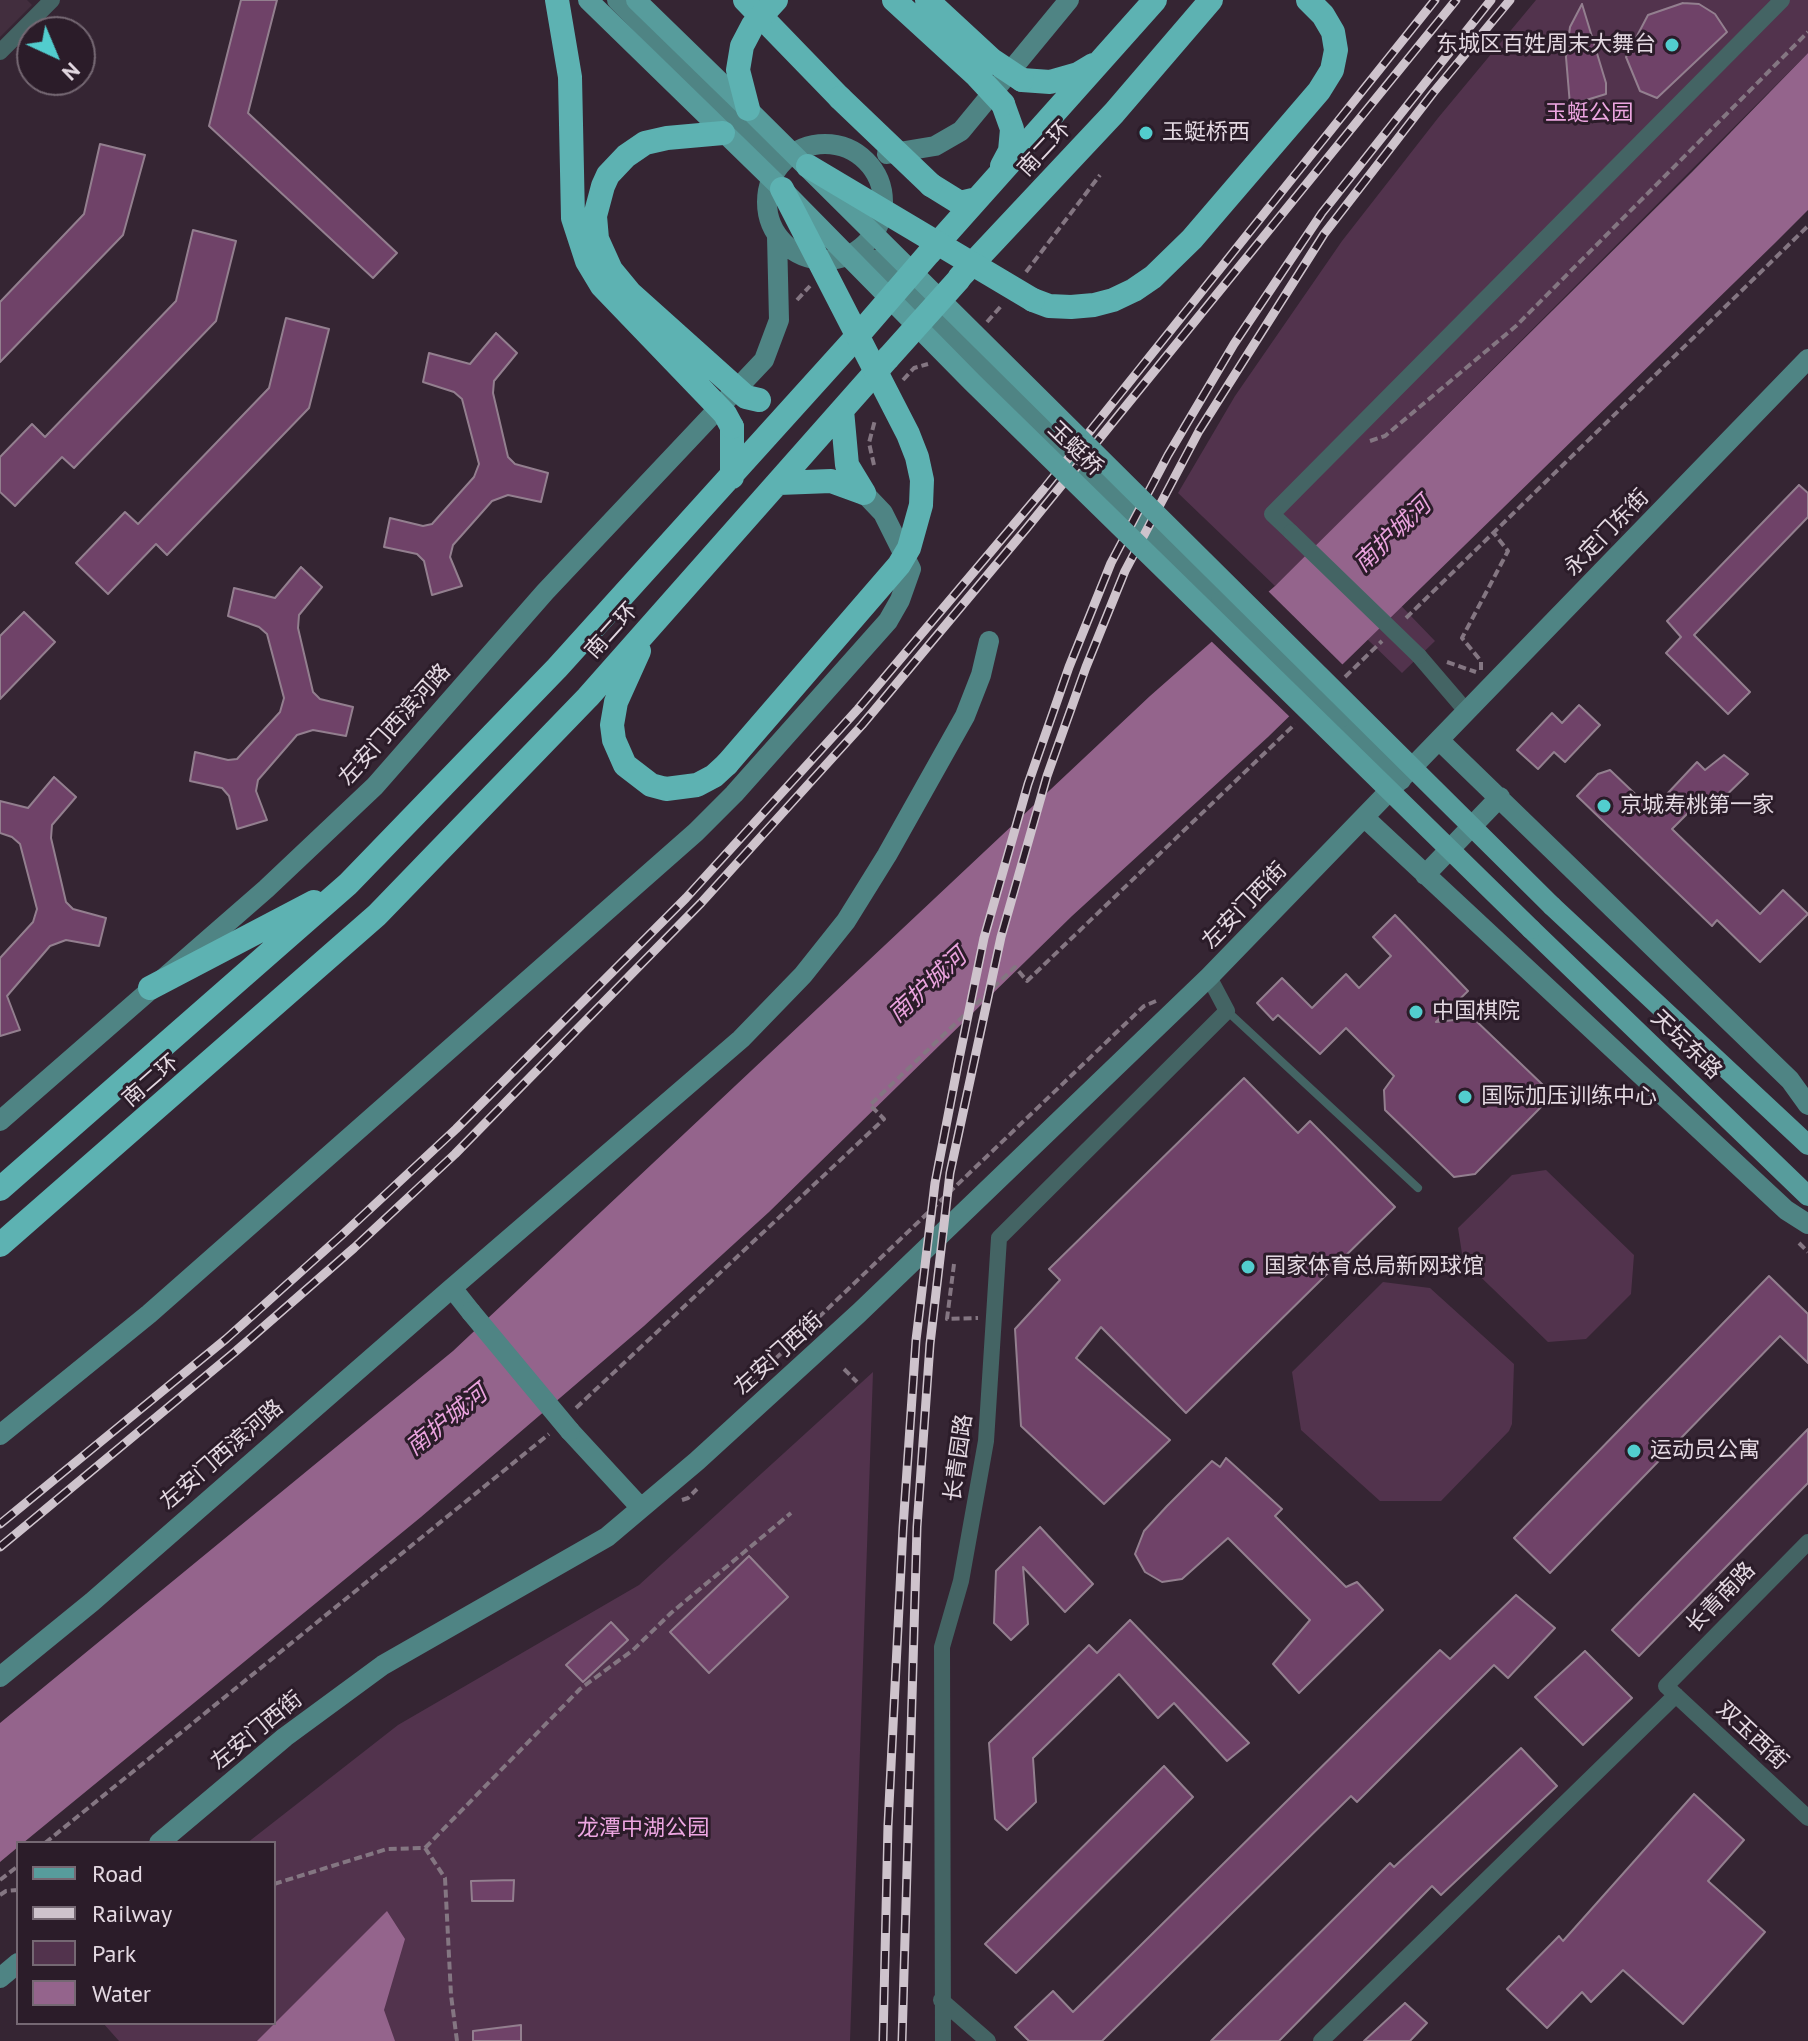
<!DOCTYPE html>
<html>
<head>
<meta charset="utf-8">
<style>
  body { margin:0 }
  #map { position:relative; width:1808px; height:2041px; overflow:hidden; background:#352533; font-family:"PT Sans",sans-serif }
  canvas { display:block }
  .legend { position:absolute; left:16px; top:1841px; width:260px; height:184px; box-sizing:border-box; background:#2b1c29; border:2px solid #756873; margin:0; padding:10px 14px; list-style:none; font-size:24px; color:#e4d9e2 }
  .legend li { display:flex; align-items:center; gap:16px; height:40px }
  .legend b { width:40px; border:2px solid #756873 }
  .north { position:absolute; left:16px; top:16px; width:80px; height:80px; box-sizing:border-box; background:#2b1c29; border:2px solid #756873; border-radius:50%; rotate:136deg; font-size:22px; font-weight:700; line-height:32px; text-align:center; color:#e4d9e2 }
  .north::after { content:''; display:block; margin:auto; width:28px; height:36px; background:#52cdce; clip-path:polygon(50% 0,100% 100%,50% 72%,0 100%) }
</style>
</head>
<body>
<div id="map">
<canvas width="1808" height="2041"></canvas>
<ul class="legend">
<li><b style="height:10px;background:#579c9c"></b>Road</li>
<li><b style="height:10px;background:#cec3cc"></b>Railway</li>
<li><b style="height:22px;background:#52334d"></b>Park</li>
<li><b style="height:22px;background:#94648c"></b>Water</li>
</ul>
<div class="north">N</div>
</div>
<script>
const c = document.querySelector('canvas').getContext('2d');
c.lineJoin = 'round';
function paint(path, color) {
  c.fillStyle = color;
  c.fill(path, 'evenodd');
}
function poly(rows) {
  const path = new Path2D();
  for (const r of rows) {
    if (r.length === 3) {
      path.moveTo(r[0] + r[2], r[1]);
      path.arc(r[0], r[1], r[2], 0, 2 * Math.PI);
      continue;
    }
    path.moveTo(r[0], r[1]);
    for (let i = 2; i < r.length; i += 2) path.lineTo(r[i], r[i + 1]);
  }
  return path;
}
function stroke(path, color, width, dash) {
  c.strokeStyle = color;
  c.lineWidth = width;
  c.lineCap = dash ? 'butt' : 'round';
  c.setLineDash(dash || []);
  c.stroke(path);
}
function write(font, color, halo, rows, align = 'center') {
  c.font = font + ' "PT Sans","Noto Sans SC",sans-serif';
  c.lineWidth = 6;
  c.setLineDash([]);
  c.textBaseline = 'middle';
  c.strokeStyle = halo;
  c.fillStyle = color;
  for (const [text, x, y, turn = 0] of rows) {
    c.save();
    c.translate(x, y);
    c.rotate((+turn || 0) * Math.PI / 180);
    c.textAlign = isNaN(turn) ? turn : align;
    if (halo) c.strokeText(text, 0, 0);
    c.fillText(text, 0, 0);
    c.restore();
  }
}
paint(poly([
  [0,0,27,0,32,5,0,37]
]), '#422e3e');
paint(poly([
  [1536,0,1808,0,1808,53,1330,532,1435,641,1402,673,1294,568,1275,586,1178,493,1235,396,1342,241,1438,118],
  [1546,1170,1634,1255,1631,1294,1586,1339,1548,1342,1463,1260,1458,1228,1512,1175],
  [1383,1282,1430,1288,1514,1364,1512,1424,1509,1431,1441,1501,1380,1501,1301,1430,1292,1372],
  [873,1372,850,2041,119,2041,103,2023,274,2023,274,1843,247,1843,398,1725,639,1585]
]), '#52334d');
paint(poly([
  [1808,53,1808,210,1775,243,1268,737,1072,916,769,1212,644,1326,421,1517,23,1843,18,1843,18,1847,0,1862,0,1723,453,1351,1150,696,1275,586,1692,172],
  [387,1911,405,1939,384,2010,395,2041,257,2041]
]), '#94648c');
paint(poly([
  [1266,589,1345,667,1292,719,1209,639]
]), '#352533');
const building = poly([
  [241,0,277,0,248,113,397,253,373,278,209,126,241,0],
  [1683,3,1699,4,1715,14,1727,32,1657,98,1640,91,1626,57,1648,15,1683,3],
  [1582,4,1606,83,1606,94,1570,105,1566,57,1570,27,1582,4],
  [100,144,145,155,123,235,0,362,0,302,84,214,100,144],
  [193,230,236,241,216,321,74,468,62,457,15,506,0,492,0,457,32,424,45,437,176,301,193,230],
  [286,318,329,329,309,408,167,555,156,544,108,594,76,563,125,512,138,524,269,388,286,318],
  [496,333,517,353,494,381,493,393,508,457,515,464,548,473,541,502,508,495,492,501,453,545,450,557,462,586,432,595,424,561,417,554,384,547,390,518,423,526,432,524,474,477,479,464,462,399,454,392,423,382,429,353,470,364,496,333],
  [1799,485,1808,493,1808,517,1694,635,1750,692,1728,714,1666,653,1681,637,1667,621,1799,485],
  [301,567,322,587,299,615,298,628,313,692,320,699,353,707,346,736,313,730,297,735,258,780,256,791,267,820,237,829,229,796,222,788,190,781,195,752,228,760,237,759,280,712,284,698,267,634,259,627,228,616,234,588,275,598,301,567],
  [24,612,55,642,0,699,0,636,24,612],
  [1579,705,1600,725,1565,762,1554,752,1538,769,1517,750,1552,713,1562,723,1579,705],
  [1724,755,1748,774,1708,813,1698,803,1672,829,1760,914,1783,890,1808,914,1760,962,1717,920,1712,926,1577,796,1598,774,1610,770,1652,810,1697,762,1705,770,1724,755],
  [54,777,76,797,52,825,51,838,66,902,73,909,106,918,99,946,66,940,50,946,7,996,20,1030,0,1036,0,958,33,922,37,909,20,844,12,837,0,833,0,801,28,808,54,777],
  [1395,915,1468,991,1436,1022,1473,1018,1543,1085,1545,1103,1475,1174,1454,1177,1385,1110,1384,1090,1394,1076,1346,1028,1320,1054,1278,1015,1273,1020,1257,1003,1282,978,1312,1008,1346,974,1359,988,1391,956,1373,937,1395,915],
  [1244,1078,1298,1133,1310,1121,1395,1207,1186,1413,1101,1327,1076,1358,1170,1440,1104,1504,1021,1426,1015,1329,1060,1280,1049,1269,1244,1078],
  [1769,1276,1808,1314,1808,1363,1780,1336,1550,1573,1514,1538,1769,1276],
  [1808,1429,1808,1483,1639,1656,1612,1630,1808,1429],
  [1226,1458,1282,1509,1275,1516,1346,1587,1357,1582,1383,1610,1299,1693,1273,1664,1310,1620,1228,1538,1182,1579,1162,1582,1145,1572,1135,1554,1144,1531,1167,1506,1212,1461,1220,1467,1226,1458],
  [1040,1527,1093,1584,1065,1612,1023,1567,1028,1624,1011,1640,994,1623,996,1571,1040,1527],
  [749,1556,788,1597,709,1673,670,1632,749,1556],
  [1516,1595,1555,1628,1508,1678,1494,1665,1357,1802,1351,1796,1102,2041,1029,2041,1015,2027,1053,1991,1073,2012,1440,1650,1450,1659,1516,1595],
  [1130,1620,1249,1743,1227,1761,1174,1703,1158,1718,1119,1674,1033,1758,1036,1802,1007,1830,995,1819,989,1743,1089,1645,1097,1653,1130,1620],
  [611,1622,628,1640,583,1682,566,1665,611,1622],
  [1585,1651,1632,1698,1583,1745,1535,1697,1585,1651],
  [1521,1748,1557,1786,1441,1895,1432,1886,1279,2041,1211,2041,1390,1863,1394,1867,1521,1748],
  [1164,1766,1193,1797,1016,1973,985,1944,1164,1766],
  [1694,1794,1744,1840,1708,1881,1765,1932,1683,2024,1623,1970,1591,2002,1582,1992,1547,2028,1507,1989,1559,1936,1563,1941,1694,1794],
  [514,1880,513,1901,472,1901,471,1881,514,1880],
  [1405,2003,1427,2023,1410,2041,1364,2041,1405,2003],
  [521,2025,521,2041,473,2041,473,2031,521,2025]
]);
paint(building, '#6f4268');
stroke(building, '#937f8f', 2);
stroke(poly([
  [1026,272,1100,175],
  [797,300,810,286],
  [987,322,1002,305],
  [903,380,914,368,928,364],
  [1370,441,1385,436,1516,326,1808,32],
  [874,465,869,443,875,420],
  [1406,618,1808,226],
  [1447,662,1476,672],
  [1481,670,1481,661,1462,638,1508,551,1493,532],
  [1345,677,1382,641],
  [1799,1243,1808,1252],
  [954,1264,947,1319,978,1318],
  [844,1369,857,1382],
  [749,1384,1144,1006,1156,1001],
  [576,1408,884,1119,870,1105,1015,967,1027,981,1295,724],
  [682,1500,688,1498,697,1489],
  [45,1843,549,1434],
  [425,1848,580,1689,633,1650,671,1613,791,1513],
  [0,1880,18,1866],
  [274,1884,387,1849,425,1848,445,1878,451,1995,457,2041],
  [0,1895,6,1891,18,1890]
]), '#847682', 4, [8, 4]);
stroke(poly([
  [1227,1011,1418,1188]
]), '#446464', 8);
stroke(poly([
  [0,52,52,0],
  [1291,532,1272,514,1782,0],
  [1419,656,1467,712],
  [1808,1542,1666,1686,1808,1818],
  [941,2000,988,2041],
  [943,2041,942,1647,961,1581,986,1441,999,1238,1227,1011,1209,977],
  [1321,2041,1676,1695]
]), '#446464', 16);
stroke(poly([
  [617,0,769,154,771,180],
  [825,202,58],
  [887,154,935,146,961,131,1069,0],
  [849,255,876,260,1221,601],
  [1339,719,1401,780],
  [1440,741,1790,1080,1808,1105],
  [1365,818,1786,1210,1808,1224],
  [1425,875,1500,797],
  [0,1121,266,889,375,786,545,592,764,360,779,320,777,236],
  [452,1288,741,1039,803,975,846,921,887,855,965,716,981,675,989,641],
  [570,1431,641,1508],
  [0,1435,149,1314,696,832,734,794,888,621,900,600,911,569,883,513,864,493],
  [0,1677,92,1602,452,1288,471,1312],
  [159,1843,285,1737,383,1665,607,1537,697,1461,859,1313,1209,977,1808,359],
  [0,1978,18,1963]
]), '#4f8484', 20);
stroke(poly([
  [636,0,748,109],
  [1552,906,1808,1145],
  [1531,929,1808,1196]
]), '#579c9c', 20);
stroke(poly([
  [745,0,840,98],
  [1022,80,1050,82,1078,74,1093,65],
  [1002,166,1010,151,1012,129,1003,104],
  [931,185,960,203,977,199],
  [930,252,1155,0],
  [960,277,1114,113,1211,0],
  [1033,300,1049,306,1071,307,1094,305,1113,300,1134,290,1153,277,1192,239,1319,91,1332,70,1336,50,1333,32,1323,15,1308,0],
  [842,410,847,465,864,493],
  [732,427,732,477],
  [779,483,831,481,864,493],
  [639,651,616,702,612,725,614,740,625,765,651,785,666,789,697,785,714,776,727,764],
  [150,988,314,902],
  [0,1189,348,884,557,668,860,333],
  [0,1245,377,915,588,697,888,358]
]), '#5db2b2', 24);
const rail = poly([
  [0,1524,226,1339,343,1234,456,1129,686,898,858,709,1043,490,1435,0],
  [0,1547,236,1351,354,1248,455,1154,701,903,862,725,1026,529,1456,0],
  [883,2041,888,1825,903,1528,916,1340,935,1183,958,1064,984,938,1028,784,1069,667,1111,563,1168,455,1234,344,1322,213,1491,0],
  [902,2041,917,1527,930,1344,950,1173,1001,937,1047,776,1086,667,1125,571,1199,431,1324,234,1433,93,1510,0]
]);
stroke(rail, '#cec3cc', 9);
stroke(rail, '#2b1c29', 6, [18]);
stroke(poly([
  [1291,532,1419,656]
]), '#446464', 16);
stroke(poly([
  [1221,601,1339,719],
  [471,1312,570,1431]
]), '#4f8484', 20);
stroke(poly([
  [588,0,782,189,972,382,1531,929],
  [748,109,1552,906]
]), '#579c9c', 20);
stroke(poly([
  [557,0,570,77,573,218,587,261,602,286,725,414,732,427],
  [894,0,977,76,1003,104],
  [927,0,992,60,1022,80],
  [840,98,931,185],
  [748,109,738,70,742,46,753,25,776,0],
  [723,133,667,138,645,143,626,156,608,175,603,186,595,216,597,239,611,270,630,293,746,397,759,400],
  [808,166,1033,300],
  [860,333,930,252],
  [889,357,959,279],
  [727,764,899,565,909,548,921,505,922,480,917,457,908,434,782,189]
]), '#5db2b2', 24);
for (const [x, y, r, color] of [
  [1672,45,8,"#52cdce"],
  [1146,133,8,"#52cdce"],
  [1604,806,8,"#52cdce"],
  [1416,1012,8,"#52cdce"],
  [1465,1097,8,"#52cdce"],
  [1248,1267,8,"#52cdce"],
  [1634,1451,8,"#52cdce"]
]) {
  const dot = new Path2D();
  dot.arc(x, y, r, 0, 2 * Math.PI);
  c.fillStyle = color;
  c.fill(dot);
  stroke(dot, '#2b1c29', 3);
}
write('22px', '#e4d9e2', '#2b1c29', [
  ["东城区百姓周末大舞台",1656,45,"right"],
  ["玉蜓桥西",1162,133],
  ["京城寿桃第一家",1620,806],
  ["中国棋院",1432,1012],
  ["国际加压训练中心",1481,1097],
  ["国家体育总局新网球馆",1264,1267],
  ["运动员公寓",1650,1451]
], 'left');
write('22px', '#eda6e1', '#2b1c29', [
  ["玉蜓公园",1589,114],
  ["龙潭中湖公园",643,1829]
]);
write('22px', '#e4d9e2', '#2b1c29', [
  ["南二环",1045,149,-47],
  ["玉蜓桥",1075,449,44],
  ["永定门东街",1607,533,-46],
  ["南二环",612,631,-48],
  ["左安门西滨河路",395,725,-48],
  ["左安门西街",1245,906,-46],
  ["天坛东路",1686,1045,44],
  ["南二环",151,1081,-41],
  ["左安门西街",779,1354,-42],
  ["左安门西滨河路",222,1455,-41],
  ["长青园路",959,1458,-82],
  ["长青南路",1721,1598,-46],
  ["左安门西街",257,1731,-39],
  ["双玉西街",1752,1736,43]
]);
write('italic 24px', '#eaa3de', '#2b1c29', [
  ["南护城河",1393,535,-44],
  ["南护城河",928,986,-43],
  ["南护城河",447,1421,-39]
]);
</script>
</body>
</html>
